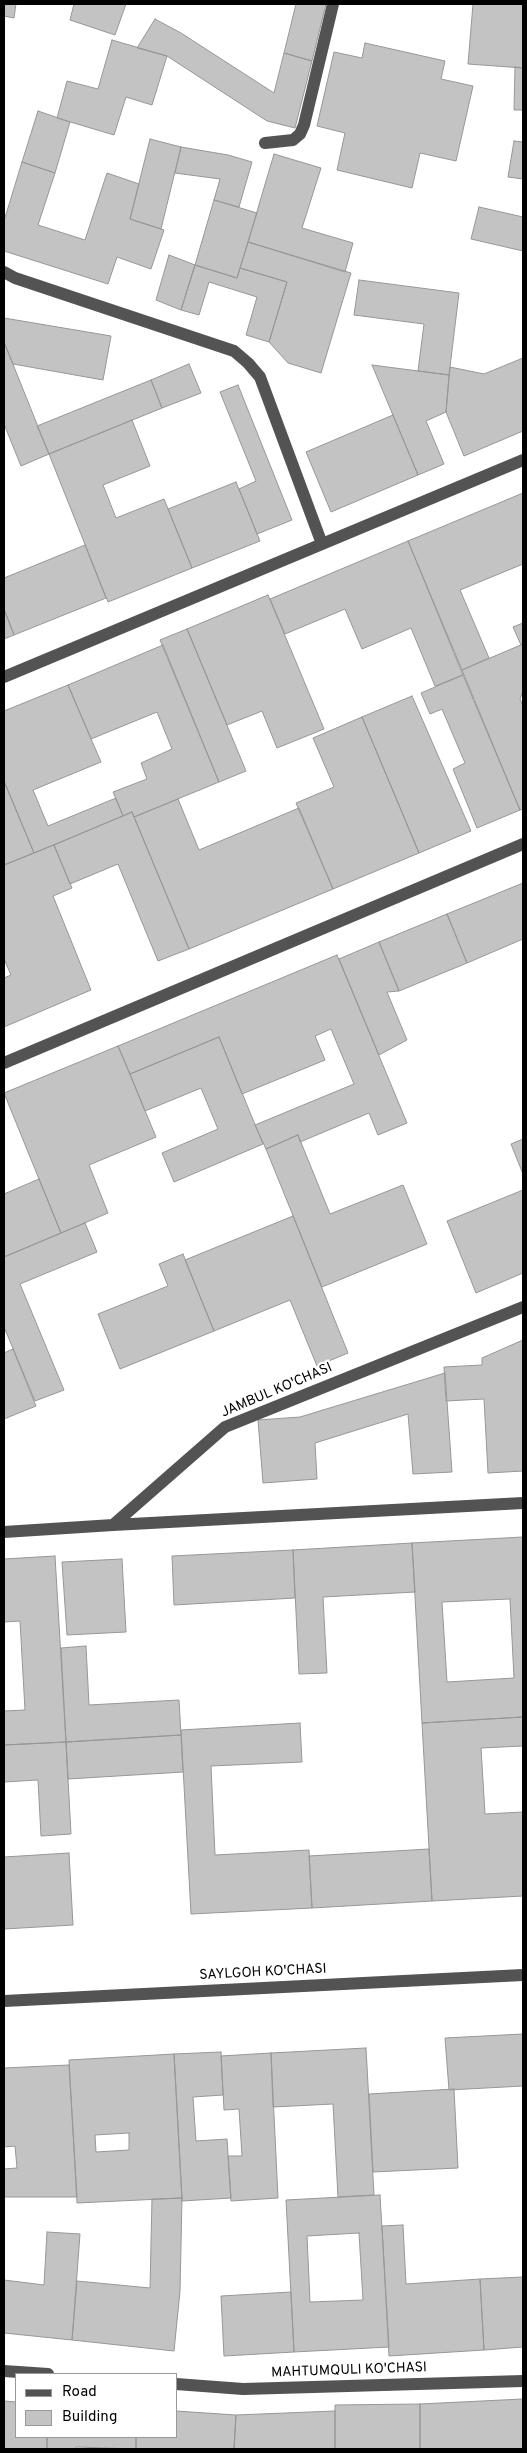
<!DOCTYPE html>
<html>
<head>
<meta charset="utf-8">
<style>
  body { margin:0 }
  #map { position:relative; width:527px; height:2453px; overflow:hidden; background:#fff; font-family:Overpass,sans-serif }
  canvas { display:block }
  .frame { position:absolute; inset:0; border:5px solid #000; pointer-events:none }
  .legend { position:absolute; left:15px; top:2373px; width:162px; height:65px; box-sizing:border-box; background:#fff; border:1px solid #999; margin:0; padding:6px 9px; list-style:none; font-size:15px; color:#000 }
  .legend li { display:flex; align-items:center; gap:10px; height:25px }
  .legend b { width:25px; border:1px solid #999 }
</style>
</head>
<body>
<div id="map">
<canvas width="527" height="2453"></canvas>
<div class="frame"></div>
<ul class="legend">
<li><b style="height:6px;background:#535353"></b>Road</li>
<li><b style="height:14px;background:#c3c3c3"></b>Building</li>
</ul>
</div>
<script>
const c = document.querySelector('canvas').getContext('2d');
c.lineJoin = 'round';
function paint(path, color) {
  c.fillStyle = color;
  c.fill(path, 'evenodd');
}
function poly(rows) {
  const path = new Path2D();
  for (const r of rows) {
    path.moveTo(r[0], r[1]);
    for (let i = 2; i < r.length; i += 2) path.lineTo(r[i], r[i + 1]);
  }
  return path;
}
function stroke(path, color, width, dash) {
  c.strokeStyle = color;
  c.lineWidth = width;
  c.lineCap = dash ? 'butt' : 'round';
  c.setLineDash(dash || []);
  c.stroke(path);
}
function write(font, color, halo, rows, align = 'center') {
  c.font = font + ' Overpass,sans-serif';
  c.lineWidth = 4.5;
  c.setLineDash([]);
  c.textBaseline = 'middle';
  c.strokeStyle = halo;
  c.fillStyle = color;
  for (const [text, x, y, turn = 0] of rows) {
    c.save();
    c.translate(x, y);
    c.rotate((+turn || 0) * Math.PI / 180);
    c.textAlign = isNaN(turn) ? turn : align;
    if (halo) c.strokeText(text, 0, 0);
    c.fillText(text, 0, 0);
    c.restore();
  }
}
const building = poly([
  [4,4,16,4,14,18,4,16,4,4],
  [74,4,126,4,115,35,70,20,74,4],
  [296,4,326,4,312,61,284,53,296,4],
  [473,4,523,4,523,68,468,64,473,4],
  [155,19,181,33,274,93,284,53,312,61,295,128,267,121,167,56,137,48,155,19],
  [112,40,167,56,152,105,126,97,114,135,57,118,67,81,98,89,112,40],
  [365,43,445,61,441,79,473,86,456,161,420,153,412,188,337,170,345,133,317,126,334,52,362,58,365,43],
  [515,67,523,68,523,110,514,110,515,67],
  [38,111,70,122,55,173,22,162,38,111],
  [150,139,181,147,161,229,130,219,150,139],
  [514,141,523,142,523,179,508,177,514,141],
  [181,147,228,155,252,162,239,207,214,200,220,179,175,173,181,147],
  [274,154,321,168,302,228,353,243,345,272,248,242,274,154],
  [22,162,55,173,38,225,85,240,107,173,139,184,130,219,164,230,151,269,117,257,108,284,4,251,4,221,22,162],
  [214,200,257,213,237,278,195,265,214,200],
  [479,207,523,217,523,251,471,239,479,207],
  [248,242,351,273,321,373,288,363,269,342,287,282,240,268,248,242],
  [169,255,195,265,181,310,156,300,169,255],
  [195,265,237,278,240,268,287,282,269,342,246,335,257,297,209,282,199,315,181,310,195,265],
  [359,280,459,293,449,375,418,371,424,324,354,315,359,280],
  [4,318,111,336,103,380,13,364,4,342,4,318],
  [4,342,49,454,21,466,4,424,4,342],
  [523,358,523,431,464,456,446,412,450,367,484,374,523,358],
  [189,364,201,393,162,408,151,380,189,364],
  [372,365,449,375,446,412,426,421,444,464,418,475,372,365],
  [151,380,162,408,49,454,37,426,151,380],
  [238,385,292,520,257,534,239,489,256,481,220,392,238,385],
  [393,415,418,475,331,512,306,452,393,415],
  [132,420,150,466,103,485,116,518,164,499,192,568,108,602,49,454,132,420],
  [236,482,260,541,192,568,168,509,236,482],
  [523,493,523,564,460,590,489,658,462,670,408,541,523,493],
  [408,541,463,675,435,686,411,628,362,649,345,609,285,634,270,599,408,541],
  [85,545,106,598,14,635,4,609,4,578,85,545],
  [268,595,324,729,277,748,262,711,227,725,187,629,268,595],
  [4,609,14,635,4,639,4,609],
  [523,623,523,644,521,645,513,627,523,623],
  [187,629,246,771,219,782,160,640,187,629],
  [523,644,523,691,520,699,523,706,523,809,520,810,462,670,523,644],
  [163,645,219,782,134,817,132,812,123,816,113,792,147,779,141,763,172,749,157,712,91,739,68,685,163,645],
  [463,675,520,810,477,828,453,769,465,763,442,709,430,714,421,693,463,675],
  [68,685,101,762,33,790,48,826,116,798,123,816,34,853,4,781,4,711,68,685],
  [412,696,471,831,419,853,362,717,412,696],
  [362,717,419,853,333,889,296,803,334,787,313,738,362,717],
  [4,781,34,853,4,865,4,781],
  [178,799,199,850,299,808,333,889,189,949,134,817,178,799],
  [132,812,189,949,158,961,118,864,70,884,54,845,132,812],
  [54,845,72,888,53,896,91,990,4,1027,4,978,11,975,4,959,4,865,54,845],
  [523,883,523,939,467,963,447,914,523,883],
  [447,914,467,963,399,991,379,942,447,914],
  [379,942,399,991,387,992,407,1040,379,1055,339,959,379,942],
  [337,955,407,1123,378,1135,369,1113,300,1142,298,1135,266,1149,255,1125,354,1084,331,1029,315,1036,325,1060,242,1094,219,1037,130,1074,118,1046,337,955],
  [219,1037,263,1144,174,1182,162,1153,218,1129,201,1088,145,1111,130,1074,219,1037],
  [118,1046,156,1137,89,1165,108,1213,61,1233,4,1093,118,1046],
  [298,1135,330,1214,403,1185,427,1244,322,1287,266,1149,298,1135],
  [523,1139,523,1174,511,1144,523,1139],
  [39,1179,61,1233,4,1257,4,1194,39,1179],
  [523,1190,523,1273,476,1293,447,1221,523,1190],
  [293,1216,348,1353,317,1366,290,1300,214,1331,185,1260,293,1216],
  [85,1223,97,1252,20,1284,64,1390,35,1401,4,1327,4,1257,85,1223],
  [183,1254,214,1331,120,1369,98,1314,168,1286,159,1264,183,1254],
  [523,1340,523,1471,488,1473,484,1399,446,1401,444,1367,482,1365,482,1358,523,1340],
  [13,1349,36,1406,4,1419,4,1353,13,1349],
  [445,1373,452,1472,413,1474,408,1414,315,1443,317,1479,263,1483,258,1420,300,1417,445,1373],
  [523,1537,523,1717,422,1723,412,1543,523,1537],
  [510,1599,514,1678,447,1682,442,1602,510,1599],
  [412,1543,415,1592,323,1597,327,1673,299,1674,293,1550,412,1543],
  [293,1550,295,1598,174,1605,172,1556,293,1550],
  [55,1556,66,1742,4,1745,4,1711,25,1710,20,1621,4,1622,4,1559,55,1556],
  [122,1559,126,1632,67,1635,62,1562,122,1559],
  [86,1646,89,1705,179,1700,181,1735,66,1742,61,1648,86,1646],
  [523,1717,523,1746,481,1748,485,1814,523,1812,523,1896,432,1901,422,1723,523,1717],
  [300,1723,302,1762,211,1766,215,1855,309,1850,312,1908,191,1914,181,1730,300,1723],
  [181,1735,183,1772,68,1779,66,1742,181,1735],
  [66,1742,71,1834,41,1836,38,1780,4,1782,4,1745,66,1742],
  [429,1849,432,1901,312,1908,309,1856,429,1849],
  [69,1853,73,1925,4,1929,4,1857,69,1853],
  [523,2034,523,2086,449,2090,445,2038,523,2034],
  [366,2048,374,2195,338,2197,333,2104,273,2107,271,2053,366,2048],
  [221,2052,223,2095,193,2097,196,2141,227,2139,231,2198,182,2201,174,2054,221,2052],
  [271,2053,278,2198,231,2201,228,2156,242,2156,239,2109,224,2110,221,2056,271,2053],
  [174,2054,182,2198,77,2203,69,2060,174,2054],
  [129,2133,129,2150,96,2152,95,2135,129,2133],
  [69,2065,77,2197,4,2197,4,2169,17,2168,15,2146,4,2147,4,2068,69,2065],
  [454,2089,458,2168,373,2172,369,2094,454,2089],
  [380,2195,389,2347,294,2352,286,2200,380,2195],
  [359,2233,363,2300,310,2302,307,2236,359,2233],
  [182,2198,180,2291,174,2351,72,2340,77,2281,150,2288,152,2199,182,2198],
  [403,2225,406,2284,480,2279,484,2350,389,2356,382,2226,403,2225],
  [47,2232,80,2234,72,2340,4,2333,4,2280,44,2285,47,2232],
  [523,2277,523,2347,484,2350,480,2279,523,2277],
  [291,2292,294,2352,224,2356,221,2296,291,2292],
  [523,2399,523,2449,420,2449,420,2404,523,2399],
  [4,2401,16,2402,16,2437,47,2437,47,2449,4,2449,4,2401],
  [420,2404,420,2449,335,2449,335,2405,420,2404],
  [176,2411,236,2415,234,2449,136,2449,136,2437,176,2437,176,2411],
  [335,2411,335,2449,234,2449,236,2415,335,2411],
  [47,2437,136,2437,136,2449,76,2447,76,2449,47,2449,47,2437]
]);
paint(building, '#c3c3c3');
stroke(building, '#979797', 1);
stroke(poly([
  [265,143,293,140,300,134,304,125,333,4],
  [4,272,15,278,234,351,248,363,260,377,322,544],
  [4,677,523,460],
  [4,1063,523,844],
  [113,1525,523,1503],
  [4,1532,113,1525,225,1427,523,1307],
  [4,2001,523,1975],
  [4,2371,48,2374],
  [176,2384,243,2389,523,2381]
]), '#535353', 12);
write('14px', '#000', '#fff', [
  ["JAMBUL KO'CHASI",277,1391,-23],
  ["SAYLGOH KO'CHASI",263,1973,-3],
  ["MAHTUMQULI KO'CHASI",349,2371,-2]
]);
</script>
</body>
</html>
